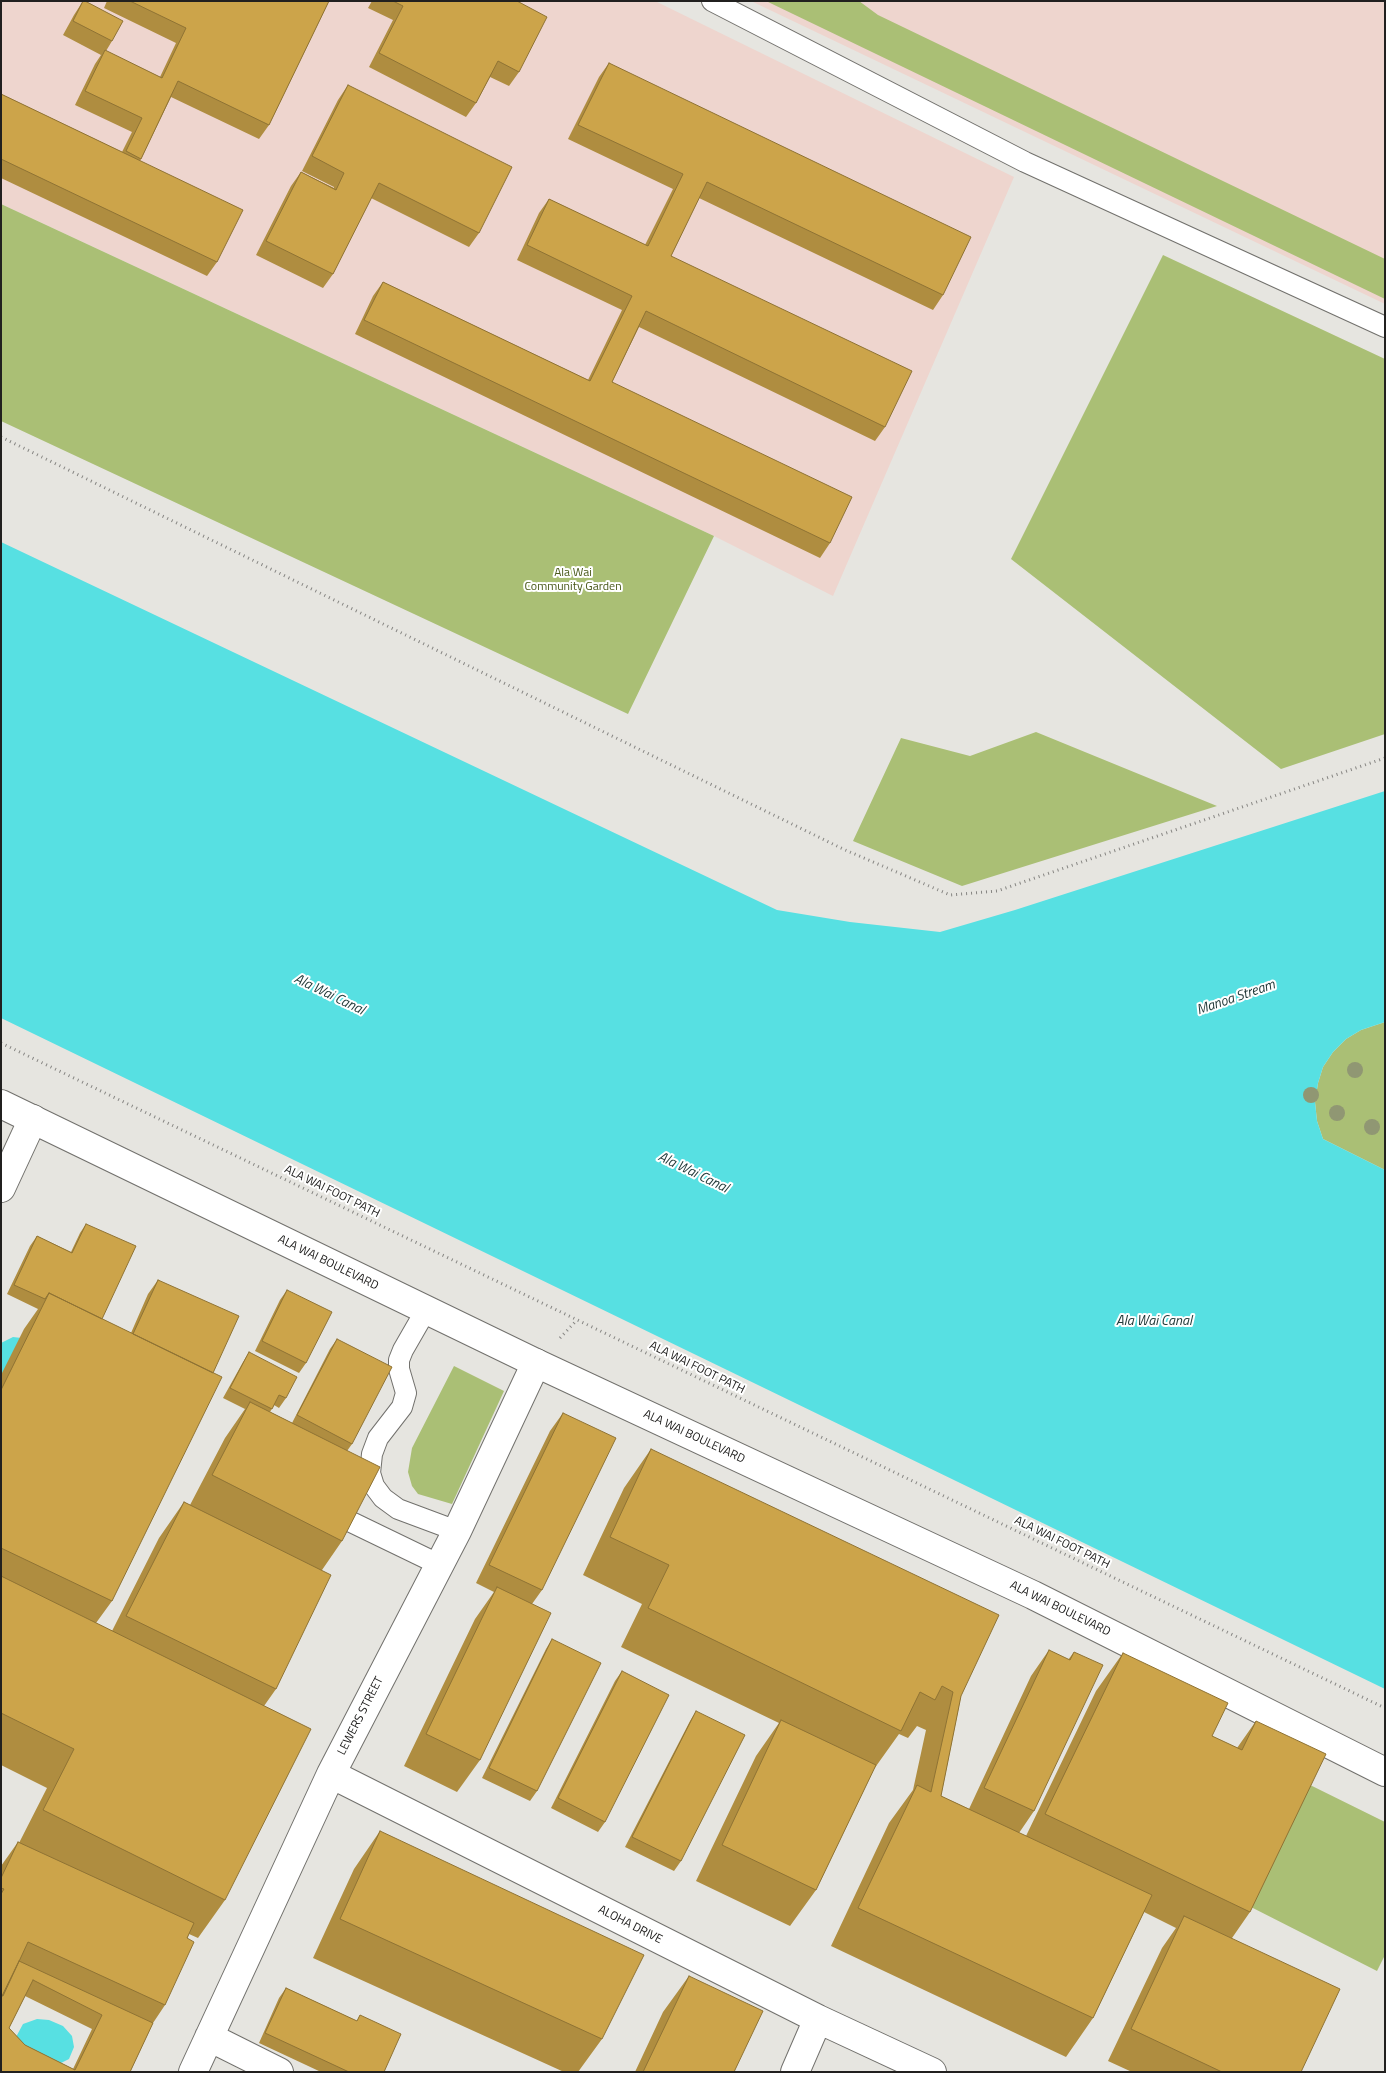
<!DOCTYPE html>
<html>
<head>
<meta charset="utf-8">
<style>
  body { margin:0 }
  #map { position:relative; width:1386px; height:2073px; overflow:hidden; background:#e6e5e0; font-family:"Titillium Web",sans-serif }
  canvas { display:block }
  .frame { position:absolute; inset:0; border:2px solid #21201f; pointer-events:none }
</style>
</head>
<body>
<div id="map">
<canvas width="1386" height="2073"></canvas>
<div class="frame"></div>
</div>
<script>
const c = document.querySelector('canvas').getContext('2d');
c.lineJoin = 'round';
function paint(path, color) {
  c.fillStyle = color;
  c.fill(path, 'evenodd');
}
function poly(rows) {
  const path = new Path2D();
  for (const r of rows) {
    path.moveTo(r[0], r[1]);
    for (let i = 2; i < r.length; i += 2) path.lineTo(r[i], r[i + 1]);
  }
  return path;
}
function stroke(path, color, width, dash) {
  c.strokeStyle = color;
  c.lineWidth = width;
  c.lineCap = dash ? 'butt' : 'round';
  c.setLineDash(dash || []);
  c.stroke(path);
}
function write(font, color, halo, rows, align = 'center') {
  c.font = font + ' "Titillium Web",sans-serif';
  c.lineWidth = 4;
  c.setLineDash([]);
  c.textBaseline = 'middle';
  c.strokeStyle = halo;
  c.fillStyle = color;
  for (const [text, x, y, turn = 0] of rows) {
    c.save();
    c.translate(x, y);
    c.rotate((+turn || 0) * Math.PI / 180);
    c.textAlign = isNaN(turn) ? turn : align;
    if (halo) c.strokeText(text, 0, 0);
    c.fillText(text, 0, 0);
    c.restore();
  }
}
paint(poly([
  [1,1,655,1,1014,177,833,596,714,536,1,204],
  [751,1,1385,1,1385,304]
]), '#eed5ce');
paint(poly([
  [766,1,859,1,878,15,1385,259,1385,299],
  [1,204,714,536,628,714,1,421],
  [1163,255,1385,359,1385,734,1281,769,1011,559],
  [1036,732,1217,806,962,886,853,841,901,738,970,756],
  [1385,1022,1385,1170,1323,1139,1317,1121,1315,1102,1318,1083,1323,1067,1333,1052,1346,1039,1361,1030],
  [454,1366,504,1391,452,1504,418,1494,412,1486,408,1472,412,1448],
  [1304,1782,1385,1822,1385,1955,1377,1971,1245,1904]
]), '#aabf75');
paint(poly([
  [1,542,777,910,850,922,940,932,1015,910,1385,791,1385,1022,1361,1030,1346,1039,1333,1052,1323,1067,1318,1083,1315,1102,1317,1121,1323,1139,1385,1170,1385,1689,1,1018],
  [13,1337,30,1339,1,1391,1,1343],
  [37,2019,49,2020,63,2026,72,2036,74,2047,69,2059,59,2064,45,2066,16,2037,23,2024]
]), '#57e0e2');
const lane = poly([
  [712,1,1025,162,1385,327],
  [426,1310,403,1350,399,1360,399,1369,406,1393,402,1407,378,1438,372,1454,370,1473,374,1486,383,1498,398,1509,457,1531],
  [347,1520,438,1564]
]);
const street = poly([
  [1,1188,33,1119],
  [331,1774,818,2019,932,2072],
  [209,2037,279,2072],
  [193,2072,331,1774,457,1531,536,1363],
  [795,2072,818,2019]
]);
const secondary = poly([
  [1,1104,536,1363,1033,1595,1385,1772]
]);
stroke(lane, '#72716d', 22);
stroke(street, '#72716d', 30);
stroke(secondary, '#72716d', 30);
stroke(poly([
  [1,437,843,849,950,895,997,891,1385,758],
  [1,1043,1385,1708],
  [560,1338,577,1320]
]), '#868582', 3, [1, 4]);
stroke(lane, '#fff', 20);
stroke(street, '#fff', 28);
stroke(secondary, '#fff', 28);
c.fillStyle = '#909773';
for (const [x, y] of [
  [1355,1070],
  [1311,1095],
  [1337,1113],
  [1372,1127]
]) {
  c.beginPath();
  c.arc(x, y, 8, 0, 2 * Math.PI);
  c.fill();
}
paint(poly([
  [83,1,112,41,106,51,160,77,176,43,104,8,107,1,329,1,269,125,259,139,171,97,140,161,217,262,207,276,1,178,1,94,122,152,132,132,75,105,95,64,101,55,63,35,74,15],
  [372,1,517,1,519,72,509,86,490,77,476,103,466,117,369,67,393,20,368,8],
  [609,63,943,295,933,310,699,198,671,256,885,427,875,441,639,327,612,382,830,543,820,558,355,334,373,296,383,282,588,380,622,310,517,260,539,213,549,199,645,245,673,189,568,139,599,77],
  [348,85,479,233,469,247,371,198,333,274,323,288,256,255,291,186,301,172,334,188,334,187,302,171,338,100],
  [86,1224,102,1319,131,1333,148,1294,158,1280,213,1373,112,1601,96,1623,112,1631,159,1538,184,1502,190,1505,225,1438,245,1409,223,1398,243,1362,249,1352,286,1398,279,1408,274,1405,270,1412,292,1423,330,1349,337,1339,352,1444,347,1451,342,1541,322,1570,276,1689,264,1706,225,1900,198,1938,189,1934,165,2005,153,2023,130,2072,1,2072,1,1866,18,1842,19,1843,47,1788,1,1765,1,1375,24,1329,38,1309,7,1294,30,1246,37,1236,71,1252,80,1233],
  [25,1996,92,2029,73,2069,25,2045,9,2028],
  [287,1290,306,1363,299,1373,255,1351,280,1300],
  [563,1413,542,1590,532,1604,480,1760,457,1792,404,1766,475,1619,494,1592,476,1583,550,1431],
  [651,1449,961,1696,941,1796,969,1809,1031,1676,1049,1650,1068,1660,1074,1652,1034,1811,1019,1833,1026,1836,1096,1691,1123,1653,1212,1736,1237,1748,1256,1721,1250,1912,1232,1938,1301,2072,1132,2072,1108,2061,1162,1948,1176,1928,1144,1912,1093,2018,1066,2057,831,1946,889,1823,913,1790,926,1730,917,1726,908,1738,899,1734,874,1769,816,1890,790,1926,696,1881,756,1756,779,1723,621,1647,642,1604,583,1575,624,1488],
  [552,1639,537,1791,530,1801,482,1778,546,1649],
  [622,1671,605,1822,598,1832,551,1808,615,1681],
  [696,1711,681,1861,674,1871,625,1847,690,1721],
  [380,1831,602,2039,578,2072,564,2072,313,1958,354,1869],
  [689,1976,734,2072,635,2072,663,2012],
  [286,1988,357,2021,360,2015,384,2072,321,2072,259,2043,279,1998]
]), '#af8d40');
const building = poly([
  [83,1,85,1,123,21,112,41,73,21,83,1],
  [130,1,329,1,269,125,178,81,141,159,126,151,142,118,85,91,105,50,162,78,186,28,130,1],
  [393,1,517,1,547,17,519,72,498,61,476,103,379,53,403,6,393,1],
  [609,63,971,237,943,295,707,182,671,256,912,371,885,427,646,311,612,382,852,497,830,543,364,320,383,282,590,381,632,296,527,245,549,199,648,246,683,174,578,125,609,63],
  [348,85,512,167,479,233,379,183,333,274,266,241,301,172,336,190,344,173,312,156,348,85],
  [1,94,243,210,217,262,1,159,1,94],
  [86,1224,136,1246,102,1319,49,1293,45,1299,14,1285,37,1236,72,1253,86,1224],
  [158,1280,239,1316,213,1373,133,1334,158,1280],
  [287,1290,332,1312,306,1363,262,1341,287,1290],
  [49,1293,222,1377,112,1601,1,1548,1,1390,49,1293],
  [337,1339,392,1367,352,1444,297,1415,337,1339],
  [249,1352,297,1377,286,1398,279,1395,272,1409,230,1388,249,1352],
  [250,1402,380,1467,342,1541,212,1475,250,1402],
  [563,1413,616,1438,542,1590,489,1565,563,1413],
  [651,1449,999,1615,961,1696,941,1796,1152,1895,1093,2018,858,1908,917,1785,931,1792,953,1692,942,1686,935,1700,920,1692,901,1731,648,1608,669,1565,610,1537,651,1449],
  [184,1502,331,1575,276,1689,126,1616,184,1502],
  [1,1576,311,1729,225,1900,43,1810,74,1749,1,1713,1,1576],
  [497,1587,551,1613,480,1760,426,1734,497,1587],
  [552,1639,601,1663,537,1791,489,1768,552,1639],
  [1049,1650,1070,1660,1074,1652,1103,1665,1034,1811,984,1788,1049,1650],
  [1123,1653,1228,1703,1212,1736,1242,1750,1256,1721,1326,1754,1250,1912,1045,1814,1123,1653],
  [622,1671,669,1695,605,1822,558,1798,622,1671],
  [696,1711,745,1735,681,1861,632,1837,696,1711],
  [781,1720,876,1765,816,1890,722,1845,781,1720],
  [380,1831,644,1955,602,2039,340,1919,380,1831],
  [18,1842,194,1923,187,1938,194,1942,165,2005,28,1942,3,1996,1,1995,1,1894,4,1889,1,1888,1,1878,18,1842],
  [1184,1916,1340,1989,1301,2072,1222,2072,1131,2029,1184,1916],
  [19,1961,153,2023,130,2072,1,2072,1,1998,19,1961],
  [33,1980,102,2015,75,2070,25,2045,9,2028,33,1980],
  [689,1976,763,2011,734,2072,643,2072,689,1976],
  [286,1988,357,2021,360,2015,401,2034,384,2072,349,2072,265,2033,286,1988]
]);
paint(building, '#cca44a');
stroke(building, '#8f7334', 1);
write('12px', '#495819', '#fff', [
  ["Ala Wai",573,573],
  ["Community Garden",573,587]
]);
write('12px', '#21201f', '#fff', [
  ["ALA WAI FOOT PATH",332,1192,26],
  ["ALA WAI BOULEVARD",328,1263,26],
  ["ALA WAI FOOT PATH",697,1368,26],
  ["ALA WAI BOULEVARD",694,1437,25],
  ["ALA WAI FOOT PATH",1062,1543,26],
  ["ALA WAI BOULEVARD",1060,1609,26],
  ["LEWERS STREET",361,1716,-63],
  ["ALOHA DRIVE",630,1925,27]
]);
write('italic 14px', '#233a3a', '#fff', [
  ["Ala Wai Canal",329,995,26],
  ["Manoa Stream",1236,998,-19],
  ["Ala Wai Canal",693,1173,26],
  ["Ala Wai Canal",1154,1322]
]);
</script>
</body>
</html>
